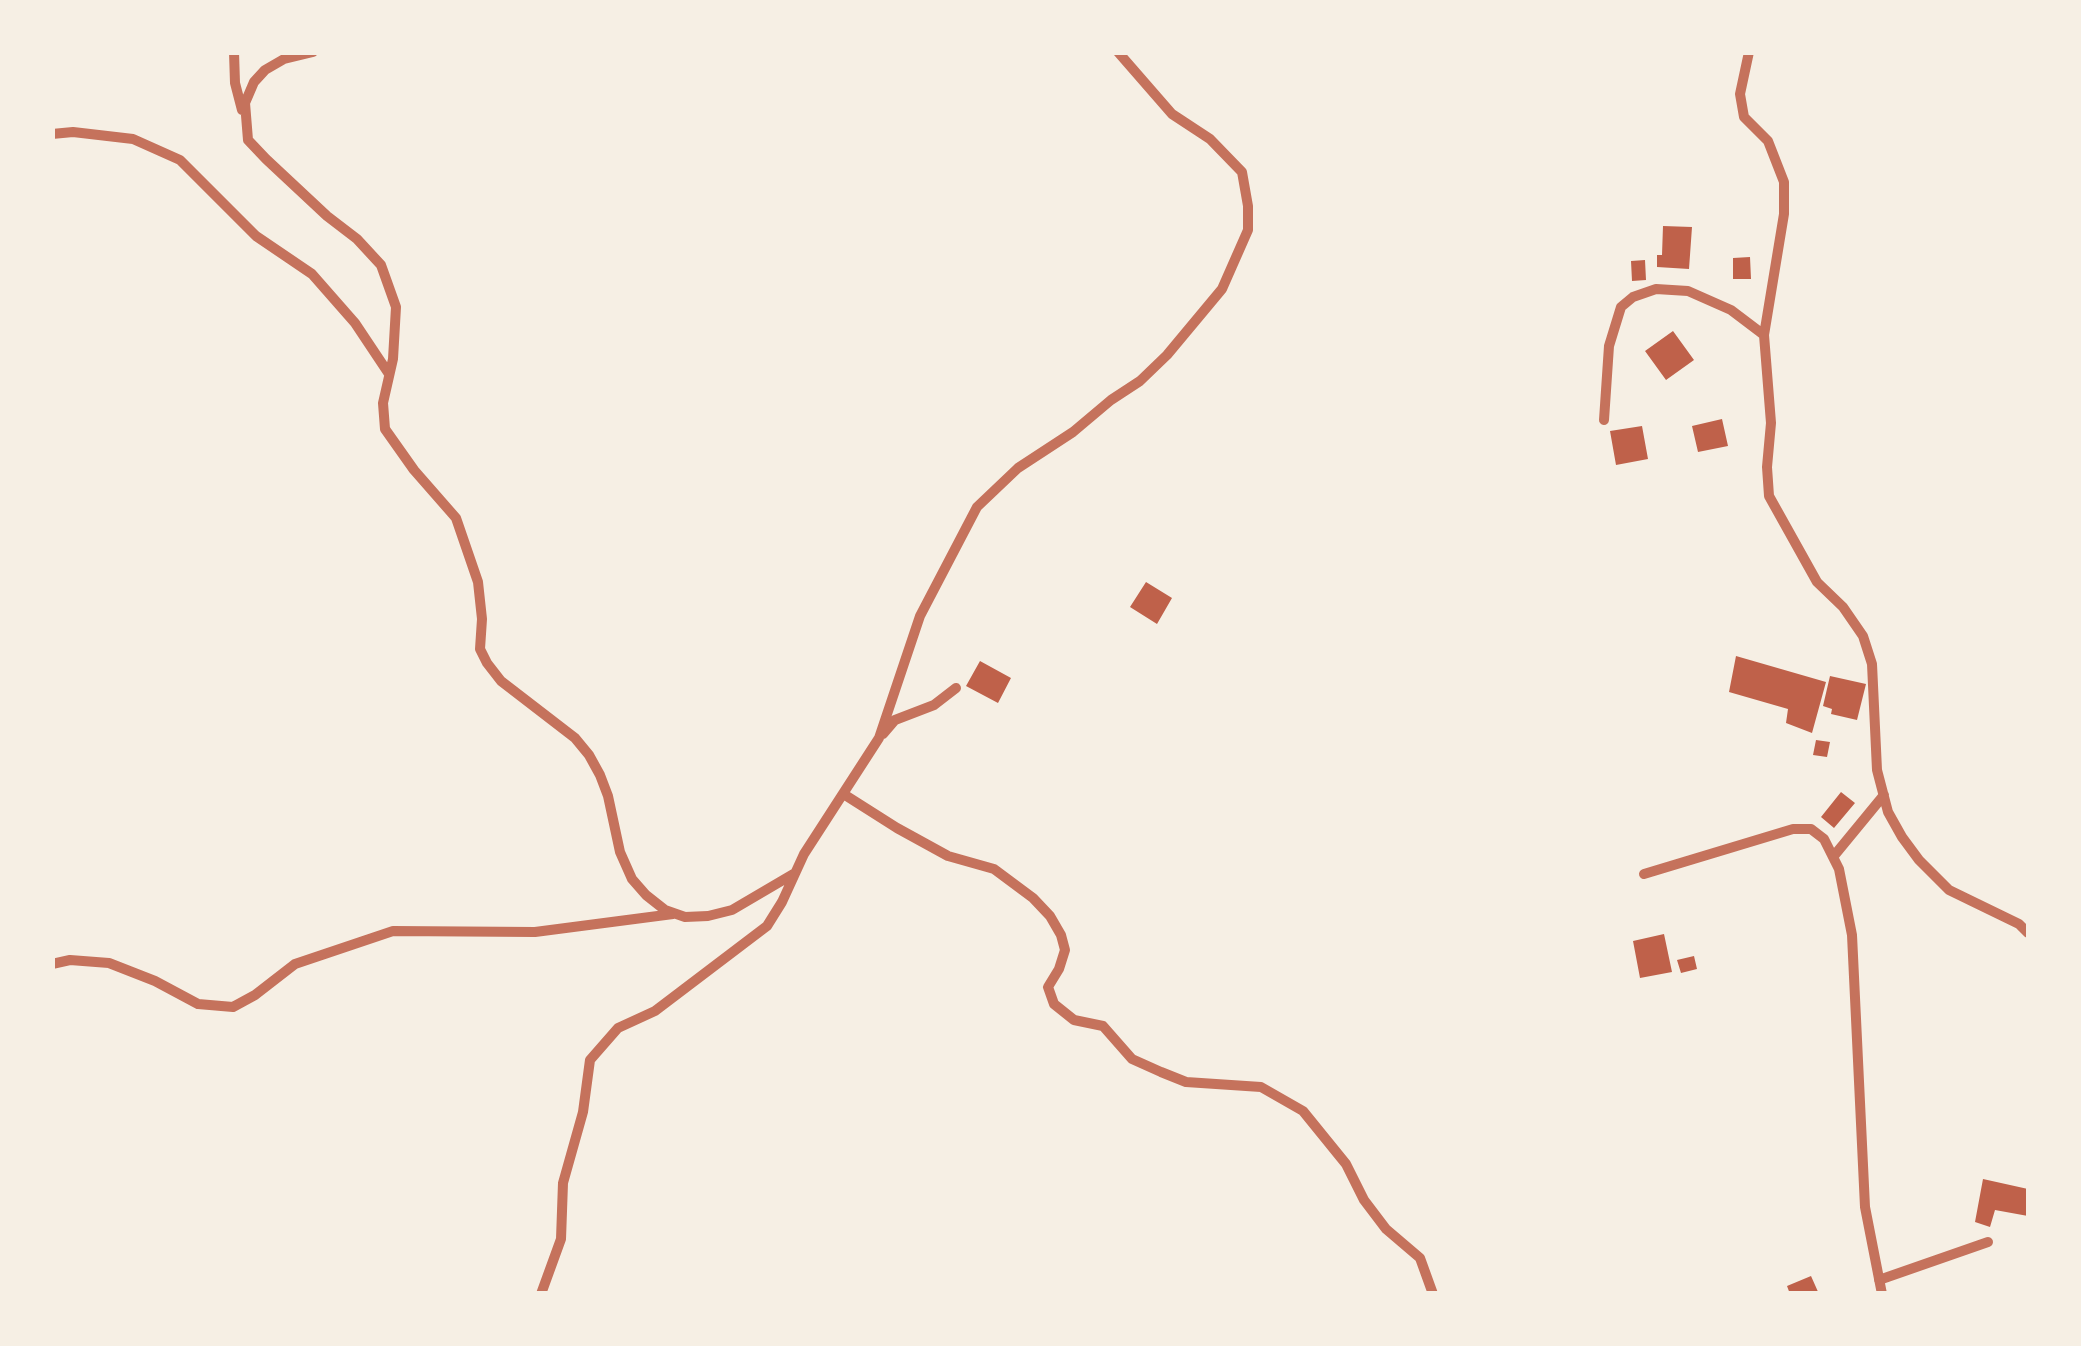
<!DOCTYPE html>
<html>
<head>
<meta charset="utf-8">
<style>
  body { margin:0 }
  #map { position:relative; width:2081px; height:1346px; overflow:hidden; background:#f6efe4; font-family:"Sofia Sans Condensed",sans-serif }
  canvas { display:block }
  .frame { position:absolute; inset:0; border:55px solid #f6efe4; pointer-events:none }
</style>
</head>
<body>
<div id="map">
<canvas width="2081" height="1346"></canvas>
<div class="frame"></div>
</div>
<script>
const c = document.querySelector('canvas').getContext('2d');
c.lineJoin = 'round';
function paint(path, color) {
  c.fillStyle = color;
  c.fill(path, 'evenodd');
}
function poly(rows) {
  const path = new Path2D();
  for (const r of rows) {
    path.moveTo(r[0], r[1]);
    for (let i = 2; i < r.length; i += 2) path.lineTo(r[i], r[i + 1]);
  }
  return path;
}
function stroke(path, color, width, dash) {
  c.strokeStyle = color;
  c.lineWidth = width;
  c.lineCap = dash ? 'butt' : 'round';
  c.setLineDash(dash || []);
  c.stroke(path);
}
paint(poly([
  [1663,226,1692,227,1689,269,1657,267,1657,255,1662,255],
  [1750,257,1751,279,1733,279,1733,258],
  [1645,260,1646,280,1632,281,1631,261],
  [1673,331,1694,360,1666,380,1645,351],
  [1722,419,1728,446,1698,452,1692,426],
  [1642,426,1648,459,1616,465,1610,431],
  [1146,582,1172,598,1157,624,1130,607],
  [1736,656,1826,682,1812,733,1786,723,1788,709,1729,692],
  [980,661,1011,678,998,703,966,686],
  [1830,676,1866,684,1857,720,1831,714,1832,709,1823,706],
  [1816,740,1830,742,1827,757,1813,755],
  [1841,792,1855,803,1834,828,1821,817],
  [1664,934,1672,972,1640,978,1633,941],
  [1694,956,1697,969,1681,973,1677,960],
  [1983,1179,2028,1189,2028,1216,1995,1210,1990,1227,1975,1222],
  [1811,1276,1819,1294,1790,1294,1787,1286]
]), '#bf614a');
stroke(poly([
  [234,52,235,83,242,110],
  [313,52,284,59,265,70,254,82,245,103,248,140,266,159,327,216,357,239,381,265,396,307,393,359,383,403,385,429,414,470,456,518,478,582,482,619,480,649,487,663,501,681,575,738,589,755,600,775,608,796,620,852,632,879,646,895,665,910,685,917,708,916,732,910,795,873],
  [1749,52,1740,94,1744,117,1768,141,1784,182,1784,214,1764,335,1771,423,1767,467,1769,496,1817,582,1843,607,1863,636,1872,664,1877,770,1888,812,1902,837,1919,860,1949,890,2019,924,2028,933],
  [52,134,73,132,133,139,180,160,256,236,312,274,355,323,389,374],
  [1604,420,1609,346,1621,307,1633,297,1656,289,1688,291,1731,310,1764,335],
  [883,734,895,720,934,705,956,688],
  [845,795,897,828,948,856,994,869,1033,898,1050,916,1061,935,1065,950,1059,969,1048,987,1054,1004,1074,1020,1103,1026,1132,1059,1161,1072,1186,1082,1261,1087,1303,1111,1346,1164,1364,1200,1386,1229,1420,1258,1433,1294],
  [1833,857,1884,795],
  [1644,874,1793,829,1811,829,1824,839,1839,869,1852,935,1865,1207,1882,1294],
  [52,964,70,960,109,963,155,981,198,1004,233,1007,255,995,295,964,393,931,535,932,673,914],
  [1879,1280,1988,1242],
  [541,1294,561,1239,563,1183,583,1112,590,1060,618,1028,655,1011,767,926,782,902,804,854,879,738,920,616,977,507,1018,468,1073,432,1111,400,1140,381,1167,355,1222,289,1248,230,1248,206,1242,172,1210,139,1172,114,1118,52]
]), '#c5725c', 10);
</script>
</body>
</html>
